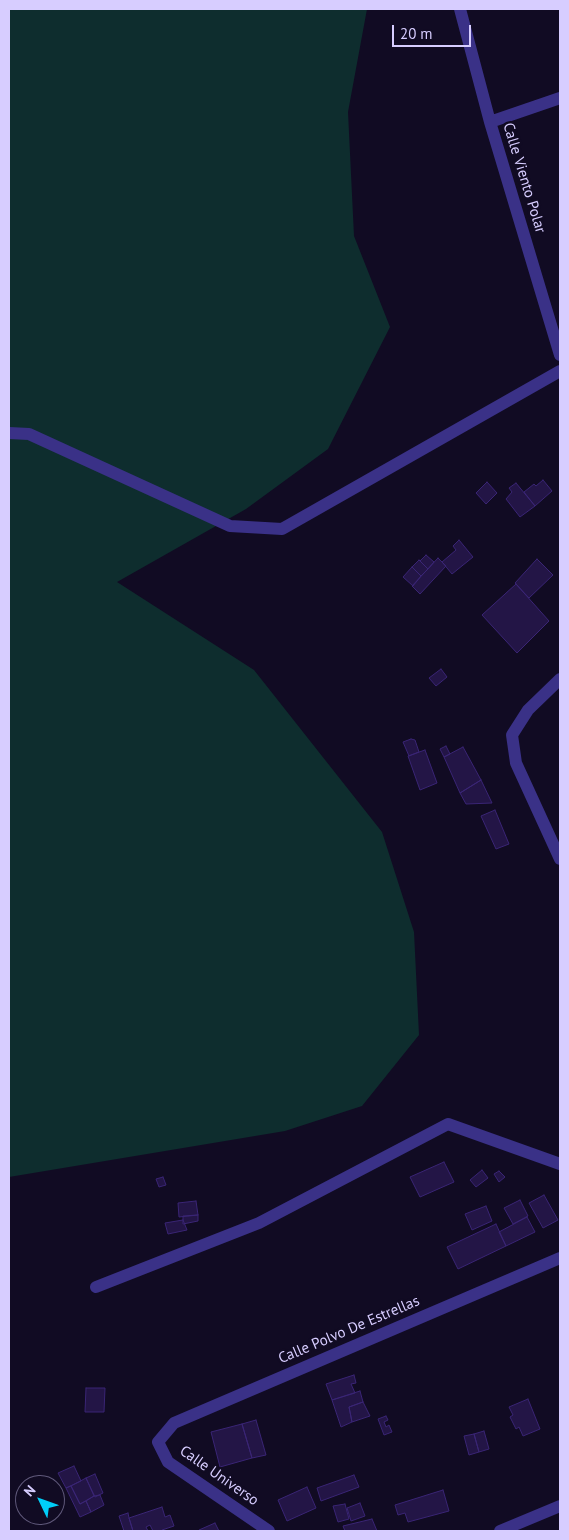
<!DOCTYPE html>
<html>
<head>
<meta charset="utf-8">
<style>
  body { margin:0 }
  #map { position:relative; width:569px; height:1540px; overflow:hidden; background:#110b23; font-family:"PT Sans",sans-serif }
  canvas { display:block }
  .frame { position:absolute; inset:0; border:10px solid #d7cdff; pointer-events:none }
  .north { position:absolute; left:15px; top:1475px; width:50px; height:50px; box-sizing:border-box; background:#110b23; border:1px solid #60597b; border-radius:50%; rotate:312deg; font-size:14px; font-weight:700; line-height:20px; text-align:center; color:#d7cdff }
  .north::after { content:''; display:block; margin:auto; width:18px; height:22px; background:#00cef8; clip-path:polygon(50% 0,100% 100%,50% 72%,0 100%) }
  .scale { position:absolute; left:392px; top:25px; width:79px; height:22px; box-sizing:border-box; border:2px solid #d7cdff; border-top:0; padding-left:6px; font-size:15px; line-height:18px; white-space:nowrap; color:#d7cdff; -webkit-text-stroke:4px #110b23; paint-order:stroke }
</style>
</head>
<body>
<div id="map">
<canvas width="569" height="1540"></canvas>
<div class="frame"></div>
<div class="north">N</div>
<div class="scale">20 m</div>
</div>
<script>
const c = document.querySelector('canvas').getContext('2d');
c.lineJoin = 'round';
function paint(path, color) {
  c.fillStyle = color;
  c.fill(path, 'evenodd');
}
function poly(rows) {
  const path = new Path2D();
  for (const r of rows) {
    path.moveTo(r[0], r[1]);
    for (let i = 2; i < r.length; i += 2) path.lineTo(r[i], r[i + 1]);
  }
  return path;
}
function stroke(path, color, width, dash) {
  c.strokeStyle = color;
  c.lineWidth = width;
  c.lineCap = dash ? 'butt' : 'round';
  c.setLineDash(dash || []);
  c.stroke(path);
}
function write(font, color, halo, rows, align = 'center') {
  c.font = font + ' "PT Sans",sans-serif';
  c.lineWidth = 5;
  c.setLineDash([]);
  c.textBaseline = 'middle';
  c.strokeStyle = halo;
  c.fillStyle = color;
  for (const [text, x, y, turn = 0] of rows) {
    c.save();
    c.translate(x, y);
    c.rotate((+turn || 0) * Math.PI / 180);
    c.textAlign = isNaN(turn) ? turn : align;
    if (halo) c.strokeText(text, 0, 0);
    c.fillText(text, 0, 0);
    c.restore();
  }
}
paint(poly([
  [9,9,367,9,348,112,354,236,390,327,328,449,246,509,117,582,254,670,382,832,414,932,419,1035,362,1106,285,1131,9,1177]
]), '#0e2d2e');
const building = poly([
  [543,480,552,491,535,506,524,492,534,484,536,486,543,480],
  [487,482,497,493,486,504,476,493,487,482],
  [516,483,535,506,520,517,506,499,512,492,509,488,516,483],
  [459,540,473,557,452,574,442,562,456,550,453,546,459,540],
  [426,555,434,562,428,569,420,561,426,555],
  [438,558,446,566,420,594,412,586,438,558],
  [537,559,553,575,529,598,515,583,537,559],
  [419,560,428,569,421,576,412,567,419,560],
  [412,567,421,576,413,586,403,577,412,567],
  [516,584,549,621,517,653,482,615,516,584],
  [441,669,447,677,436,686,429,678,441,669],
  [411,739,415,740,419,752,409,756,403,742,411,739],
  [446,746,450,754,444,757,440,749,446,746],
  [463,747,481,780,460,793,444,757,463,747],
  [425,750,437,783,420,790,408,756,425,750],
  [481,780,492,803,466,804,460,793,481,780],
  [495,810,509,844,496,849,481,816,495,810],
  [444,1162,454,1182,420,1197,410,1177,444,1162],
  [482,1170,488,1178,476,1187,470,1180,482,1170],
  [499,1171,505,1177,499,1182,494,1174,499,1171],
  [163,1177,166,1185,159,1187,156,1179,163,1177],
  [544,1195,558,1220,543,1228,529,1203,544,1195],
  [520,1200,528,1216,513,1224,504,1208,520,1200],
  [196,1201,198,1215,179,1217,178,1203,196,1201],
  [486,1206,492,1221,472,1230,465,1214,486,1206],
  [198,1215,198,1221,183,1224,183,1216,198,1215],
  [527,1217,535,1232,506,1246,499,1232,527,1217],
  [183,1220,187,1230,168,1234,165,1223,183,1220],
  [496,1224,506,1246,458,1269,447,1247,496,1224],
  [354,1375,356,1383,351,1384,355,1393,332,1400,326,1384,354,1375],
  [86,1388,105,1388,104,1412,85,1412,86,1388],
  [360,1391,363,1402,349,1407,352,1422,341,1427,332,1400,360,1391],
  [528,1399,540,1429,523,1436,519,1427,516,1429,510,1417,513,1415,509,1407,528,1399],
  [363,1402,370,1416,352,1422,349,1407,363,1402],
  [386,1416,388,1420,384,1422,386,1427,389,1425,392,1432,384,1435,378,1419,386,1416],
  [256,1420,266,1455,252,1458,242,1424,256,1420],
  [242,1424,252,1458,220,1467,211,1432,242,1424],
  [484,1431,489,1449,479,1452,474,1434,484,1431],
  [474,1434,479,1452,469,1455,464,1436,474,1434],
  [74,1466,81,1481,66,1488,58,1473,74,1466],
  [95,1474,103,1493,95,1497,86,1478,95,1474],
  [354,1475,359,1487,321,1501,317,1488,354,1475],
  [86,1478,94,1496,80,1504,71,1486,86,1478],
  [71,1486,80,1504,86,1501,91,1512,80,1517,66,1488,71,1486],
  [307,1487,316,1508,287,1521,278,1500,307,1487],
  [443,1490,449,1511,408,1522,405,1513,398,1515,395,1505,443,1490],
  [100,1495,104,1505,91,1512,86,1501,94,1496,100,1495],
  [360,1503,365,1516,351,1521,347,1508,360,1503],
  [345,1504,349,1519,338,1522,333,1506,345,1504],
  [162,1507,165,1517,170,1515,174,1526,162,1530,163,1531,153,1531,150,1525,146,1527,148,1531,133,1531,129,1518,162,1507],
  [128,1513,129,1518,133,1531,124,1531,119,1516,128,1513],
  [372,1519,377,1531,345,1531,343,1526,372,1519],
  [215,1523,219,1531,199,1531,199,1530,215,1523]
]);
paint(building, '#231546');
stroke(building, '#3a2575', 1);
stroke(poly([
  [460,9,490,122,560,355],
  [490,122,560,98],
  [9,433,29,434,230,526,282,529,560,371],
  [560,679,528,710,512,735,516,763,560,859],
  [96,1287,259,1223,448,1124,560,1164],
  [269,1531,168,1462,158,1442,174,1423,560,1258],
  [500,1531,560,1506]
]), '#3a3187', 12);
write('15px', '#d7cdff', '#110b23', [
  ["Calle Viento Polar",524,178,73],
  ["Calle Polvo De Estrellas",349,1330,-23],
  ["Calle Universo",219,1476,35]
]);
</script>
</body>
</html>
